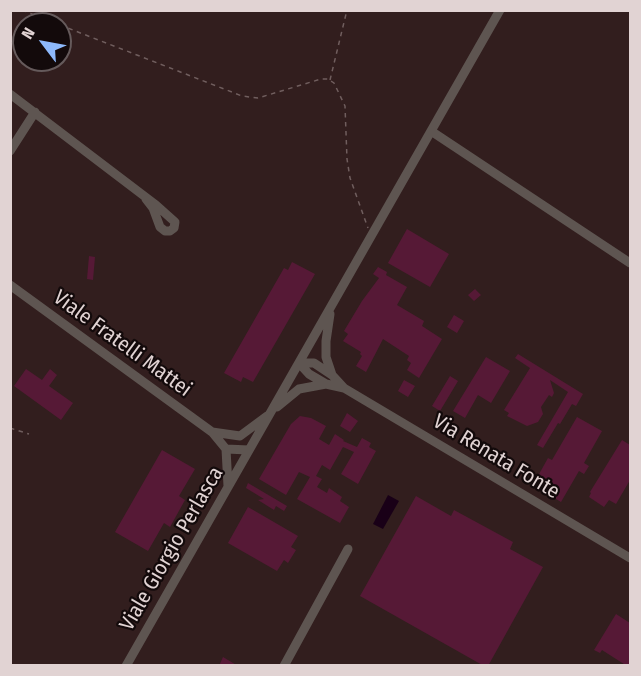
<!DOCTYPE html>
<html>
<head>
<meta charset="utf-8">
<style>
  body { margin:0 }
  #map { position:relative; width:641px; height:676px; overflow:hidden; background:#321e1e; font-family:"Fira Sans Condensed",sans-serif }
  canvas { display:block }
  .frame { position:absolute; inset:0; border:12px solid #e1d3d3; pointer-events:none }
  .north { position:absolute; left:12px; top:12px; width:60px; height:60px; box-sizing:border-box; background:#130a0b; border:2px solid #655a5b; border-radius:50%; rotate:302deg; font-size:16px; font-weight:700; line-height:24px; text-align:center; color:#e1d3d3 }
  .north::after { content:''; display:block; margin:auto; width:21px; height:27px; background:#8db9fc; clip-path:polygon(50% 0,100% 100%,50% 72%,0 100%) }
</style>
</head>
<body>
<div id="map">
<canvas width="641" height="676"></canvas>
<div class="frame"></div>
<div class="north">N</div>
</div>
<script>
const c = document.querySelector('canvas').getContext('2d');
c.lineJoin = 'round';
function paint(path, color) {
  c.fillStyle = color;
  c.fill(path, 'evenodd');
}
function poly(rows) {
  const path = new Path2D();
  for (const r of rows) {
    path.moveTo(r[0], r[1]);
    for (let i = 2; i < r.length; i += 2) path.lineTo(r[i], r[i + 1]);
  }
  return path;
}
function stroke(path, color, width, dash) {
  c.strokeStyle = color;
  c.lineWidth = width;
  c.lineCap = dash ? 'butt' : 'round';
  c.setLineDash(dash || []);
  c.stroke(path);
}
function write(font, color, halo, rows, align = 'center') {
  c.font = font + ' "Fira Sans Condensed",sans-serif';
  c.lineWidth = 4.5;
  c.setLineDash([]);
  c.textBaseline = 'middle';
  c.strokeStyle = halo;
  c.fillStyle = color;
  for (const [text, x, y, turn = 0] of rows) {
    c.save();
    c.translate(x, y);
    c.rotate((+turn || 0) * Math.PI / 180);
    c.textAlign = isNaN(turn) ? turn : align;
    if (halo) c.strokeText(text, 0, 0);
    c.fillText(text, 0, 0);
    c.restore();
  }
}
paint(poly([
  [388,495,399,501,383,529,373,524]
]), '#190017');
paint(poly([
  [407,229,449,254,430,287,388,263],
  [89,256,95,257,93,280,87,279],
  [292,262,315,274,253,382,243,377,241,382,224,373,284,268,288,270],
  [378,267,387,272,386,275,407,287,397,305,424,321,422,326,442,339,419,378,407,370,411,363,407,360,409,356,383,339,366,372,356,366,362,356,360,354,361,352,343,341,348,334,344,331,362,301,379,278,373,274],
  [475,289,481,295,474,301,468,295],
  [454,315,464,321,457,333,447,327],
  [518,354,583,394,576,406,572,404,560,424,558,423,543,448,537,445,568,392,550,380,554,393,552,397,549,395,541,407,543,414,538,422,527,426,507,416,509,413,504,410,530,368,515,358],
  [486,357,510,371,491,403,478,395,465,418,453,411],
  [26,369,42,380,50,369,57,375,49,386,73,403,61,420,14,386],
  [450,376,458,381,440,411,432,406],
  [404,380,415,386,408,397,398,391],
  [347,413,358,421,350,432,340,426],
  [300,416,311,418,326,426,319,439,329,445,335,434,344,440,343,441,357,447,362,438,371,443,369,447,376,451,358,484,341,474,354,452,343,447,330,470,322,465,316,476,322,479,317,487,327,493,329,488,342,497,340,501,349,507,340,523,297,499,310,477,299,472,286,495,259,479,291,424],
  [577,417,602,431,584,463,589,466,584,474,579,471,561,502,533,485,548,458,552,460],
  [622,440,630,445,630,480,616,504,609,500,604,507,589,497,591,493,590,492],
  [162,450,195,469,179,496,185,500,170,527,164,523,148,551,115,532],
  [248,483,287,506,284,511,276,506,274,510,258,500,264,499,246,488],
  [416,496,451,516,454,510,513,542,510,549,543,567,488,666,484,666,360,596],
  [248,507,298,536,291,547,296,550,288,563,284,560,277,571,228,543],
  [616,614,630,623,630,666,627,666,602,650,600,653,594,650],
  [223,657,238,666,219,666]
]), '#561936');
stroke(poly([
  [22,10,57,24],
  [60,25,242,96,258,98,321,79,328,79,334,83,345,106,347,159,350,178,368,228],
  [330,80,347,10],
  [10,428,29,434]
]), '#705e5e', 1.5, [4.5, 4.5]);
stroke(poly([
  [10,94,156,205,175,222,174,228,170,231,165,231,160,227,153,208,146,199],
  [431,131,630,263],
  [10,151,35,112],
  [10,285,212,432],
  [326,384,309,374,299,363,314,363,332,375],
  [344,388,630,558],
  [277,407,299,389,326,384,344,388,332,375,326,357,326,341,330,314],
  [226,449,249,450],
  [228,486,226,449,212,432,240,436,267,416],
  [126,666,500,10],
  [284,666,348,549]
]), '#5e5551', 9);
write('21px', '#e1d3d3', '#130a0b', [
  ["Viale Fratelli Mattei",122,344,36],
  ["Via Renata Fonte",496,457,31],
  ["Viale Giorgio Perlasca",172,549,-60]
]);
</script>
</body>
</html>
